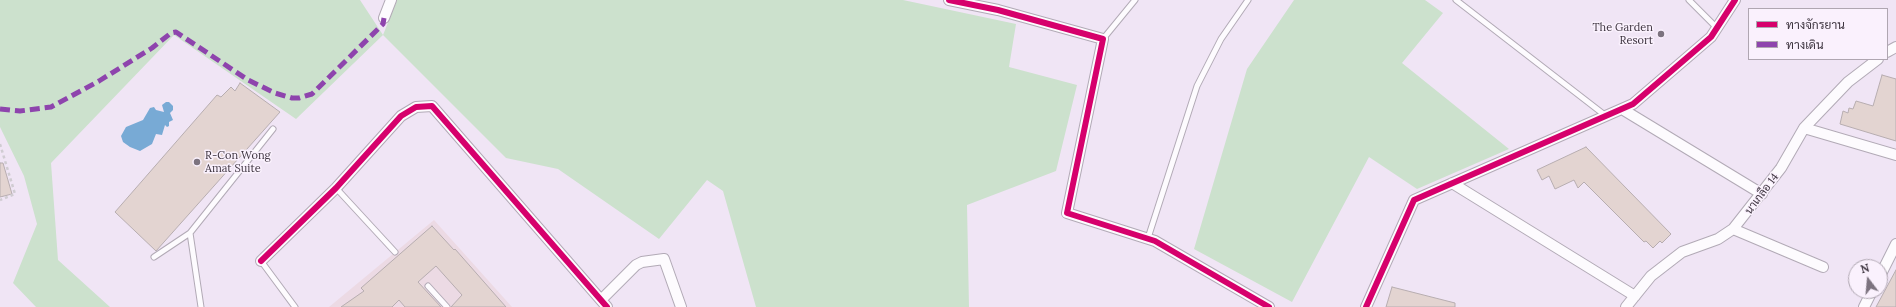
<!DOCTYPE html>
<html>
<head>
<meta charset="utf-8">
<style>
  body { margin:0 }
  #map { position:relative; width:1896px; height:307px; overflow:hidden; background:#f0e5f5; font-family:Lora,Sarabun,serif }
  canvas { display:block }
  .legend { position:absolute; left:1748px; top:8px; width:140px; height:52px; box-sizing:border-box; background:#faf1fd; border:1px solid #afa6b1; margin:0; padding:5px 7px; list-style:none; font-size:12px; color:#3e3540 }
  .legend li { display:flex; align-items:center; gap:8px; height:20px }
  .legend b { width:20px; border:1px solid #afa6b1 }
  .north { position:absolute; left:1848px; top:259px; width:40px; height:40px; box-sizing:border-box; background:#faf1fd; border:1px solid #afa6b1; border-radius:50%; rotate:344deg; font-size:11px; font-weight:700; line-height:16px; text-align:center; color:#3e3540 }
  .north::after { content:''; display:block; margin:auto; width:14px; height:18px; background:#7c737f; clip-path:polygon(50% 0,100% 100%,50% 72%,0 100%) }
</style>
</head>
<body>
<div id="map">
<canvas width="1896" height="307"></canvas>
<ul class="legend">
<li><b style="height:5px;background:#d6006c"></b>ทางจักรยาน</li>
<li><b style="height:5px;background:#8e44ad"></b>ทางเดิน</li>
</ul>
<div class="north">N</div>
</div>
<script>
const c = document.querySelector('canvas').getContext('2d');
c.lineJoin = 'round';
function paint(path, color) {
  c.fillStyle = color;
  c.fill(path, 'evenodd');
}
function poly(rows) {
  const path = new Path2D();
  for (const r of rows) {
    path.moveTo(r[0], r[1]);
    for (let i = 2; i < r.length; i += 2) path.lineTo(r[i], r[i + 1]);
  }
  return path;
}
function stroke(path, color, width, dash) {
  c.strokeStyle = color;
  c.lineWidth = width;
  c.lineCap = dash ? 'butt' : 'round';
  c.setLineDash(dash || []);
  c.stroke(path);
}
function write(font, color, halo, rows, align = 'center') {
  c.font = font + ' Lora,Sarabun,serif';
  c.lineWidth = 3;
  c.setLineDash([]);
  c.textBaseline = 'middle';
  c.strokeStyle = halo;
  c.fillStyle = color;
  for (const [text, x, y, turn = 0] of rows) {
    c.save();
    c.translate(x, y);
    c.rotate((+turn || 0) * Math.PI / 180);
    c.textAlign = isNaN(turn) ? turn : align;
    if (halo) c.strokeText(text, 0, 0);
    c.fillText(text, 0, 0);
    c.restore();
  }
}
paint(poly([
  [434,220,512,307,329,307]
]), '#ecdae4');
paint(poly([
  [0,0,360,0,383,35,397,0,903,0,1016,24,1009,67,1077,85,1056,171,967,205,969,307,756,307,723,191,707,180,659,239,558,169,506,158,383,35,296,119,174,35,51,163,58,260,110,307,36,307,13,283,37,224,24,176,0,127],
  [1294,0,1425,0,1443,13,1402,63,1509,149,1417,189,1369,157,1292,302,1194,249,1247,69]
]), '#cce1cd');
paint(poly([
  [166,102,169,102,173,106,173,110,170,113,173,120,169,122,169,126,167,127,165,125,162,135,156,134,152,144,140,151,130,147,123,142,121,136,126,127,143,120,150,108,154,107,156,110,164,112,162,105]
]), '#78aad5');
const building = poly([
  [1882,75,1896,79,1896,141,1840,124,1843,111,1848,113,1849,108,1853,109,1856,101,1873,106,1882,75],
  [240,83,280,112,156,251,115,212,217,95,221,97,231,87,235,91,240,83],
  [1586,147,1671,234,1662,243,1660,241,1653,248,1646,241,1644,242,1584,182,1578,188,1574,180,1555,189,1549,176,1542,180,1537,170,1586,147],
  [0,163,3,163,12,194,0,197,0,163],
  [432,226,454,250,455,249,506,307,451,307,462,295,436,266,418,282,441,307,405,307,399,300,392,307,341,307,364,291,361,288,432,226],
  [1896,270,1896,307,1876,307,1896,270],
  [1392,287,1455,303,1455,307,1386,307,1392,287]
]);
paint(building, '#e3d4d1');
stroke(building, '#b7adb0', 1);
const service = poly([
  [1456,0,1606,116],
  [1689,0,1717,28],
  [1103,39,1135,0],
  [336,188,395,252],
  [1148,238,1197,86,1221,39,1248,0],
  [154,257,190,233],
  [261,261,295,307],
  [428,286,447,307],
  [201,307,190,233,273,129]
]);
const minor = poly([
  [949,0,998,10,1103,39,1067,213,1155,241,1269,307],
  [384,18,391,0],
  [1887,52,1896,47],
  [1622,109,1762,194],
  [1804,128,1896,155],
  [1452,183,1635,296],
  [1733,229,1823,267],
  [261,261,336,188,401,116,416,107,432,106,607,307],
  [1880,276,1896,244],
  [601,300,636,265,642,262,664,259,681,307],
  [1366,307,1414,200,1633,104,1711,37,1735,0],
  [1626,307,1651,276,1682,252,1718,239,1733,229,1781,168,1804,128,1848,82,1878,59],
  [1864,307,1872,291]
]);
stroke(service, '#b2aab6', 7);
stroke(minor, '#b2aab6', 12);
stroke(poly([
  [0,144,15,194,0,200]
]), '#d0ccd2', 2.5, [3, 3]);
stroke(service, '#fdfbfe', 5);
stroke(minor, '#fdfbfe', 10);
stroke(poly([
  [0,109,20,111,51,107,99,81,152,48,171,33,176,32,248,80,275,93,292,98,299,98,312,94,377,30,383,24,384,18]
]), '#8e44ad', 5, [10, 5]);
stroke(poly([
  [949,0,998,10,1103,39,1067,213,1155,241,1269,307],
  [261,261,336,188,401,116,416,107,432,106,607,307],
  [1366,307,1414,200,1633,104,1711,37,1735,0]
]), '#d6006c', 6);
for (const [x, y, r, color] of [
  [1661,34,4,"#7c737f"],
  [197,162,4,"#7c737f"]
]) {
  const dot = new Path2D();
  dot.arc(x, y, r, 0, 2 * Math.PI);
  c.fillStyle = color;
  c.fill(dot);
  stroke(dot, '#faf1fd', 1.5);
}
write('11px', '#3e3540', '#faf1fd', [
  ["The Garden",1653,28],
  ["Resort",1653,41],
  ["R-Con Wong",205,156,"left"],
  ["Amat Suite",205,169,"left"]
], 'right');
write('11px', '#3e3540', '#faf1fd', [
  ["นาเกลือ 14",1762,194,-53]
]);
</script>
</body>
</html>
